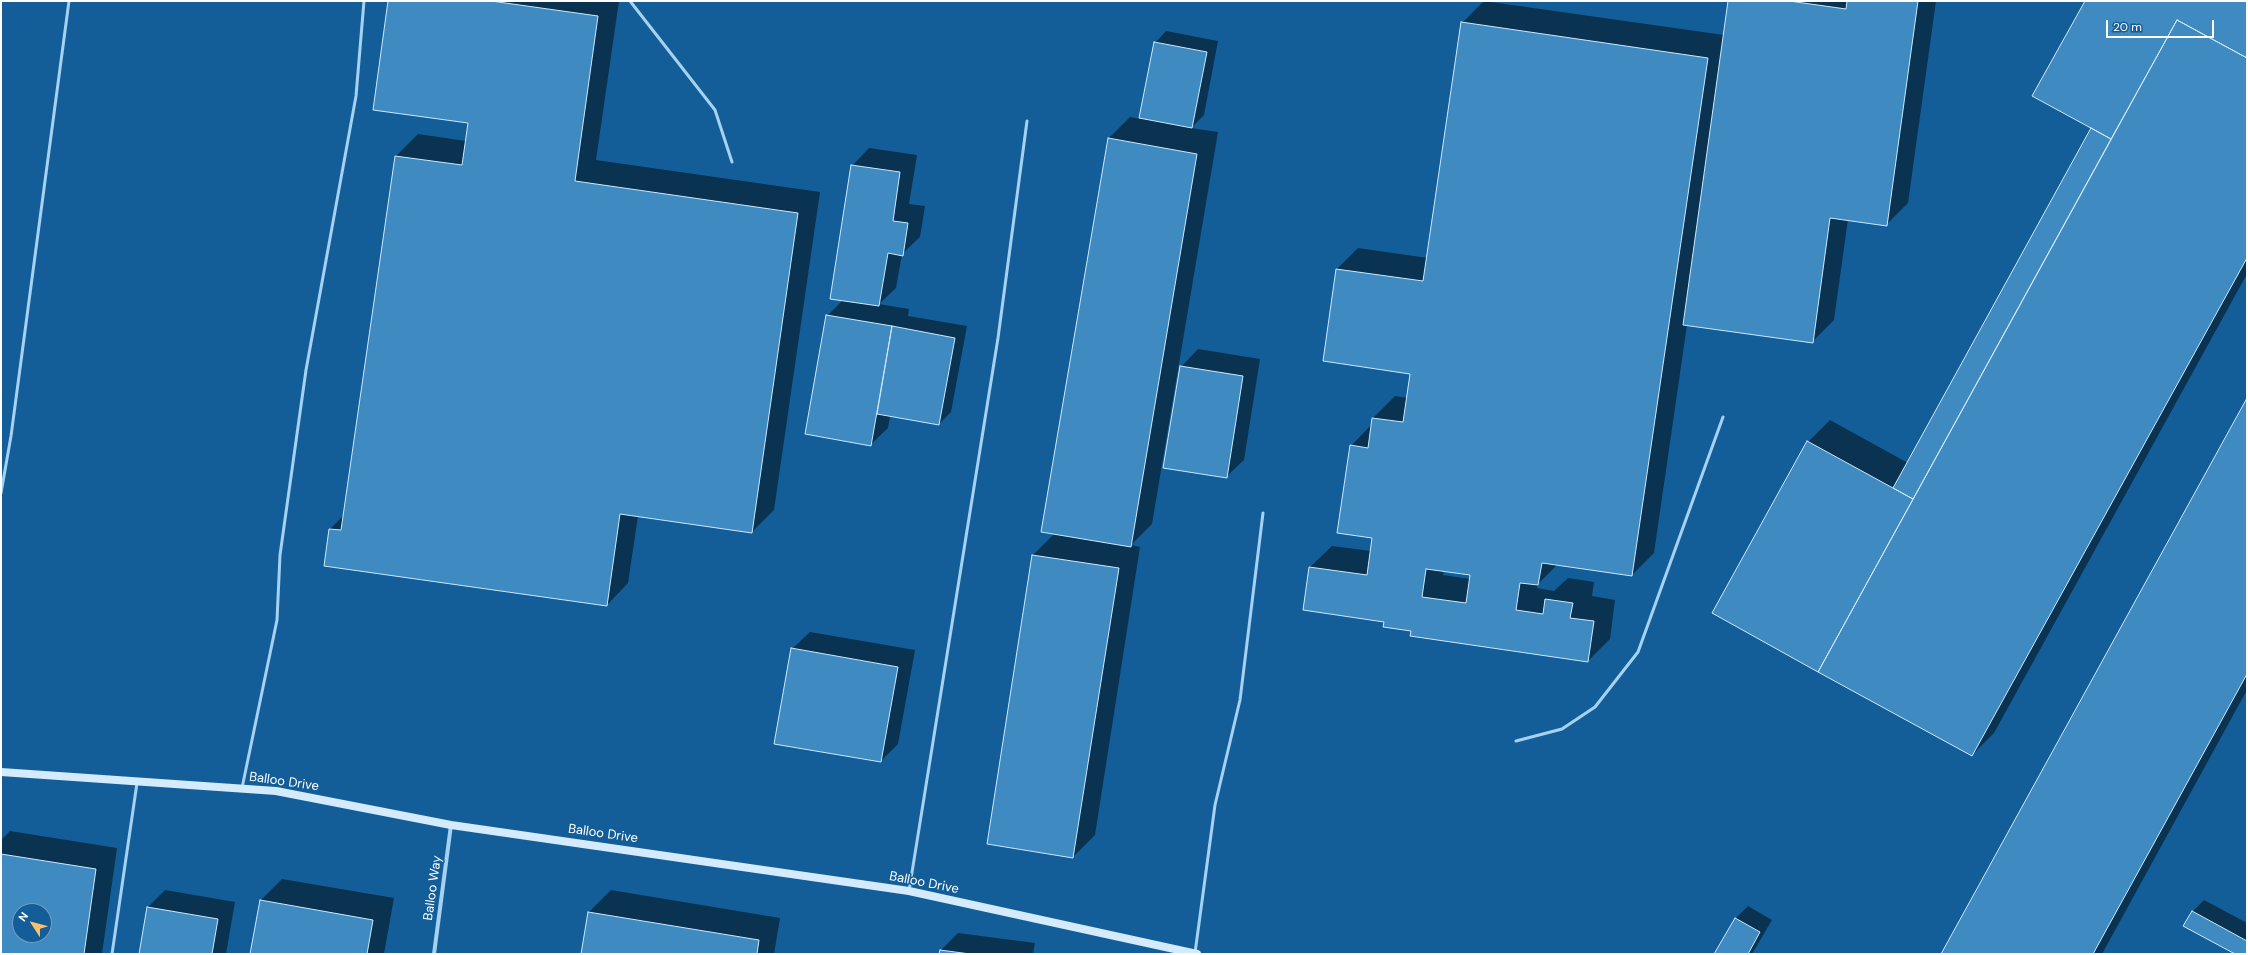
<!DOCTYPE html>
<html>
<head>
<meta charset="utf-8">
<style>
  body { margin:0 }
  #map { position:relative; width:2248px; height:955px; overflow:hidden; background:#135e98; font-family:"DM Sans",sans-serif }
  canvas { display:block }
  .frame { position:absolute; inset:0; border:2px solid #fff; pointer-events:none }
  .north { position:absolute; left:12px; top:903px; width:40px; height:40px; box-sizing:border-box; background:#135e98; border:1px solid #719ec1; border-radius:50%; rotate:306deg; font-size:11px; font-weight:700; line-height:16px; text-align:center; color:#fff }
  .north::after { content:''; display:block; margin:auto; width:14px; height:18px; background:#ffbf67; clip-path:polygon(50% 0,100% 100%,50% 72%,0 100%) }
  .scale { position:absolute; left:2106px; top:20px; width:108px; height:18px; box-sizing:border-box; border:2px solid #fff; border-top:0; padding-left:5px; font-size:12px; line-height:14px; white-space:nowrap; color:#fff; -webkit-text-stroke:3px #135e98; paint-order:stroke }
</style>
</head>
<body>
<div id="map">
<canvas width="2248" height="955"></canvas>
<div class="frame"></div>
<div class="north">N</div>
<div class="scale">20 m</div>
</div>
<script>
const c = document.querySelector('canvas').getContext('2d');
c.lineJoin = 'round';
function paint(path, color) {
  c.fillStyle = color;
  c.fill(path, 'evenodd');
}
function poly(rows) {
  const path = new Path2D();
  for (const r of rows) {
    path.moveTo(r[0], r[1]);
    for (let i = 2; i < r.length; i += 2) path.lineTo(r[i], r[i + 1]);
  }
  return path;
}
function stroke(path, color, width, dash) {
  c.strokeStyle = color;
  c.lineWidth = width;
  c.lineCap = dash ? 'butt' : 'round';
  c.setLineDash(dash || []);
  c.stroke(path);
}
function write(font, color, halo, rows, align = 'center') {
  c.font = font + ' "DM Sans",sans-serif';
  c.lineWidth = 3;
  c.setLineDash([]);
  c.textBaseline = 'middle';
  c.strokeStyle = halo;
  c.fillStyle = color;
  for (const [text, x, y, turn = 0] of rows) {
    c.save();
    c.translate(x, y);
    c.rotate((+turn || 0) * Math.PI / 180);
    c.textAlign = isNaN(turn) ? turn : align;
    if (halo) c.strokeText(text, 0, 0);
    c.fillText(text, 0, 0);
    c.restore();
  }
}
paint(poly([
  [389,1,619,1,596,160,820,192,774,510,752,532,638,516,628,583,607,605,325,565,330,529,345,514,396,156,418,134,466,141,469,122],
  [1484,1,1724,35,1729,1,1936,1,1908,203,1887,224,1848,219,1834,320,1812,342,1687,325,1654,553,1632,575,1558,564,1538,584,1537,588,1554,591,1568,578,1594,582,1592,596,1615,600,1610,639,1588,661,1412,630,1385,621,1310,567,1332,546,1371,551,1373,538,1351,446,1372,424,1373,418,1395,396,1408,398,1411,373,1336,270,1358,248,1428,258,1462,23],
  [1444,570,1471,574,1470,579,1443,575],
  [2086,1,2247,1,2247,274,1994,733,1972,755,1713,613,1808,442,1830,420,1908,463,2092,129],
  [1166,31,1218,41,1204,115,1191,128,1218,132,1152,524,1131,545,1140,547,1095,835,1073,857,988,844,1033,555,1055,533,1108,139,1130,117,1140,119,1155,43],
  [869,148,917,155,909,204,925,206,920,237,902,254,896,288,879,304,909,309,908,316,967,326,951,412,939,424,890,416,888,428,870,445,827,316,843,300,852,166],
  [1198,349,1260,359,1244,460,1226,477,1181,367],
  [2247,400,2247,690,2102,954,1942,954],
  [810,632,915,650,898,744,881,761,792,649],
  [10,831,117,848,102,954,1,954,1,840],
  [20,911,44,911,44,935,20,935],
  [282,879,394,898,384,954,251,954,260,901],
  [165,890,235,902,226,954,140,954,148,907],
  [611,890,780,918,774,954,582,954,589,912],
  [2204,900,2247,923,2247,954,2237,954,2192,912],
  [1748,906,1772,920,1752,954,1715,954,1736,918],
  [958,933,1035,943,1033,954,940,954,941,950]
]), '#0007');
const building = poly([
  [388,1,491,1,598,16,575,181,798,213,752,533,620,514,607,606,324,566,329,529,341,530,395,156,462,165,468,123,373,110,388,1],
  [1728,1,1789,1,1846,9,1847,1,1918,1,1887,226,1830,218,1813,343,1683,325,1728,1],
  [2085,1,2247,1,2247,58,2177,20,2111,139,2032,96,2085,1],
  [2177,20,2247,58,2247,258,1972,756,1818,672,2177,20],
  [1461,22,1708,58,1632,576,1542,563,1538,585,1520,583,1516,610,1543,614,1545,599,1573,603,1570,618,1594,621,1588,662,1410,636,1411,631,1383,627,1384,622,1303,610,1309,567,1367,575,1372,538,1337,533,1350,445,1368,448,1372,418,1403,422,1410,374,1323,361,1336,269,1423,281,1461,22],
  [1426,569,1470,575,1466,603,1422,597,1426,569],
  [1154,42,1207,52,1192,128,1139,118,1154,42],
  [2091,128,2111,139,1913,499,1893,488,2091,128],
  [1108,138,1197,154,1131,547,1041,532,1108,138],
  [851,165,900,172,893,221,908,223,903,256,888,253,879,306,830,299,851,165],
  [826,315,892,326,871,446,805,434,826,315],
  [892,326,955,338,939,425,877,414,892,326],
  [1180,366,1243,376,1227,478,1163,468,1180,366],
  [2247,398,2247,674,2093,954,1941,954,2247,398],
  [1807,441,1913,499,1818,672,1712,613,1807,441],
  [1032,555,1119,568,1073,858,987,844,1032,555],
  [791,648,898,667,881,762,774,744,791,648],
  [1,854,96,869,84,954,1,954,1,854],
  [20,911,44,911,44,935,20,935,20,911],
  [260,900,373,920,367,954,250,954,260,900],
  [147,907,218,919,212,954,139,954,147,907],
  [2192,911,2247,941,2247,954,2235,954,2183,926,2192,911],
  [588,912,759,940,757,954,581,954,588,912],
  [1735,918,1760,932,1748,954,1714,954,1735,918],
  [940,950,970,954,939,954,940,950]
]);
paint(building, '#3f8ac1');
stroke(building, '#cde9fd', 1);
stroke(poly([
  [630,1,715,110,732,162],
  [1,493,11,436,69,1],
  [1516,741,1562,729,1595,707,1638,652,1723,417],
  [242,788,277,620,280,555,306,370,356,96,364,1],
  [909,891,998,338,1027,121],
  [1195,953,1215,805,1240,700,1263,513],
  [112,954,137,783]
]), '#a5d2f3', 3);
stroke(poly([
  [434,954,451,825]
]), '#a5d2f3', 4);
stroke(poly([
  [1,772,276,791,451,825,909,891,1197,954]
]), '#d4ebfd', 8);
write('13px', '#fff', '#135e98', [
  ["Balloo Drive",284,782,8],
  ["Balloo Drive",603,834,8],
  ["Balloo Drive",924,883,11],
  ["Balloo Way",433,888,-82]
]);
</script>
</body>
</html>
